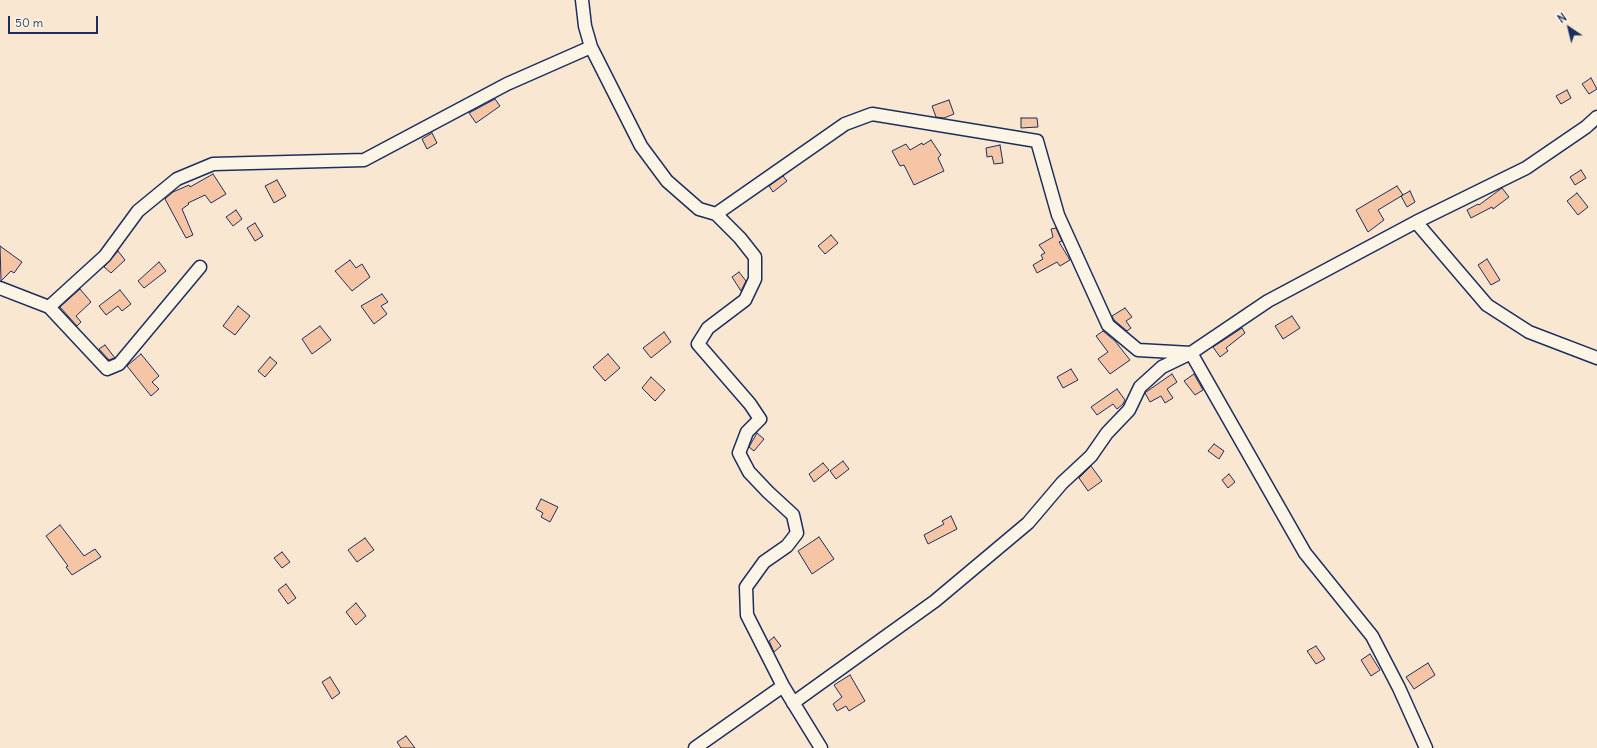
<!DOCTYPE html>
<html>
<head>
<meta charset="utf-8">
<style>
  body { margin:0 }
  #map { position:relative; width:1597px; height:748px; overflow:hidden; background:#fae7d2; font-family:Delius,sans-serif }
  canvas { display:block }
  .north { position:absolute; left:1549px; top:8px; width:40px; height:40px; -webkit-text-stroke:3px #fcf5e5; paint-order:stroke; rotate:325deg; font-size:11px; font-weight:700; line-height:16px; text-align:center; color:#1b2f5e }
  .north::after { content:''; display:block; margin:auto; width:14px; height:18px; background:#1b2f5e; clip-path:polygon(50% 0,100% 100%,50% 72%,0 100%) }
  .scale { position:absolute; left:8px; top:16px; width:90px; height:18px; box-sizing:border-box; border:2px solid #1b2f5e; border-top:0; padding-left:5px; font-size:12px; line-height:14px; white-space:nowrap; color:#1b2f5e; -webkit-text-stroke:3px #fcf5e5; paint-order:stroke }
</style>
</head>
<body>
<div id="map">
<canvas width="1597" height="748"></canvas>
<div class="north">N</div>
<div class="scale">50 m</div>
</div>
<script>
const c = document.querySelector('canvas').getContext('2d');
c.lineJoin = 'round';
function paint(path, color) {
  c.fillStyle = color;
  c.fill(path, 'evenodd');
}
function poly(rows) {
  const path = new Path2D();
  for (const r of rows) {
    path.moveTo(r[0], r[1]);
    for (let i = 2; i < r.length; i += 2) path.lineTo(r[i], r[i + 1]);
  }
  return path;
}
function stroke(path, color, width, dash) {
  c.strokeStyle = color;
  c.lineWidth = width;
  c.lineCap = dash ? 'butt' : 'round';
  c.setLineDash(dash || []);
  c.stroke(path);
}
const building = poly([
  [1591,78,1597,89,1589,94,1582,84,1591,78],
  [1567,90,1571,98,1561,104,1556,96,1567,90],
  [495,99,500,106,476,123,469,113,495,99],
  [949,100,954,114,944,118,936,117,932,106,949,100],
  [1021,118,1037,118,1038,127,1021,128,1021,118],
  [432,133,437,143,427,149,422,139,432,133],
  [931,140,941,155,938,158,944,171,914,185,904,165,900,166,892,151,906,144,910,150,922,143,923,145,931,140],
  [1000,145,1003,163,994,164,992,156,987,157,986,148,1000,145],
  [1581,170,1586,178,1575,185,1570,177,1581,170],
  [213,174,226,194,211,203,205,195,188,203,189,204,182,209,193,235,186,238,165,199,173,192,189,185,190,187,213,174],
  [783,176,787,181,773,192,769,186,783,176],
  [277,180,286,196,274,203,265,186,277,180],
  [1397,186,1403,195,1378,210,1384,220,1368,232,1356,210,1397,186],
  [1502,188,1509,197,1493,209,1492,207,1471,218,1467,210,1478,204,1479,205,1502,188],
  [1410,191,1415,202,1407,207,1401,196,1410,191],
  [1577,193,1588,207,1578,215,1567,201,1577,193],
  [236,210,242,219,233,226,226,217,236,210],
  [255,223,263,236,255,241,247,228,255,223],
  [1056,228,1062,241,1059,242,1070,260,1060,266,1057,262,1037,273,1033,265,1043,259,1041,255,1045,253,1039,245,1053,237,1051,229,1056,228],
  [831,235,838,243,825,254,818,246,831,235],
  [0,246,22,262,14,273,11,271,1,281,0,246],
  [118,251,125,260,111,273,104,267,118,251],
  [1487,259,1500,280,1491,285,1478,265,1487,259],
  [350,260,356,268,362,264,370,277,352,291,335,271,350,260],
  [159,262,166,271,144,288,138,281,159,262],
  [739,272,746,281,741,291,732,277,739,272],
  [80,289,91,302,76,316,81,322,77,326,60,307,80,289],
  [120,290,131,304,122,311,118,306,106,315,99,306,120,290],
  [382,294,388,302,381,306,387,314,374,324,361,306,382,294],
  [238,306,250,316,235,335,223,326,238,306],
  [1125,308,1132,317,1126,321,1131,328,1127,331,1114,320,1112,316,1125,308],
  [1292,316,1300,328,1283,339,1275,326,1292,316],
  [320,326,331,340,312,354,302,339,320,326],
  [1242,328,1245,333,1226,348,1228,351,1220,357,1213,347,1242,328],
  [1103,331,1115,341,1130,360,1110,374,1098,359,1108,352,1096,336,1103,331],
  [664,332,671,342,651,358,643,348,664,332],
  [105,345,115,358,114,358,109,360,99,349,105,345],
  [141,354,159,376,152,382,159,389,151,396,127,366,141,354],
  [608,354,620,368,605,381,593,367,608,354],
  [270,357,277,363,265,377,258,371,270,357],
  [1071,369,1078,380,1063,388,1057,377,1071,369],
  [1172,374,1177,382,1167,389,1173,398,1165,403,1161,396,1150,402,1145,393,1146,392,1172,374],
  [1194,374,1203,390,1195,395,1184,381,1194,374],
  [651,377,665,390,655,401,642,388,651,377],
  [1117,389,1125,400,1123,404,1117,409,1113,404,1097,415,1091,407,1117,389],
  [757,433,764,439,754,451,749,447,757,433],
  [1214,444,1224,451,1219,459,1208,451,1214,444],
  [843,461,849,469,836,479,830,471,843,461],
  [823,463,829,470,814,482,809,474,823,463],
  [1091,466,1102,481,1088,491,1079,478,1091,466],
  [1229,474,1235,482,1228,488,1222,480,1229,474],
  [541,499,558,507,550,522,541,517,543,513,536,509,541,499],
  [951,516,957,529,928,544,924,535,944,524,942,521,951,516],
  [60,525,84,556,95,549,101,557,72,575,66,567,68,566,46,536,60,525],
  [819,537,834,559,812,574,798,551,819,537],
  [365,538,374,550,357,562,348,550,365,538],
  [282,552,290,562,282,568,274,558,282,552],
  [286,584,296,598,288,604,278,590,286,584],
  [356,603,366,616,356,625,346,612,356,603],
  [774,637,781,646,774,652,769,641,774,637],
  [1316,646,1325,659,1316,664,1307,651,1316,646],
  [1370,654,1380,670,1371,676,1361,660,1370,654],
  [1428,663,1435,675,1414,689,1406,677,1428,663],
  [850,675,865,701,849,711,846,706,837,711,833,704,842,697,834,685,850,675],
  [330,677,340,693,332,699,322,682,330,677],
  [406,736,415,748,401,748,397,742,406,736]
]);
paint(building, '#f6c5a6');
stroke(building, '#1b2f5e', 1);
const minor = poly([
  [582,0,585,26,591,47,641,146,667,181,699,209,716,214,740,238,755,257,755,279,745,300,708,328,698,344,750,404,760,419,747,432,739,453,749,472,768,492,793,515,797,533,787,546,764,562,746,587,747,615,783,686,695,748],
  [716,214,845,124,872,114,1037,141,1058,215,1108,325,1138,350,1191,353,1268,301,1416,222,1526,168,1586,127,1597,117],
  [1416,222,1487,305,1529,332,1597,358],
  [0,288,49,307,105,256,138,211,177,179,213,164,364,160,507,84,591,47],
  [49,307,107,369,119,364,200,267],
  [783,686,821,748],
  [793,703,935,601,1028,523,1062,483,1091,456,1107,433,1129,410,1140,387,1162,367,1191,353,1305,553,1372,636,1399,688,1426,748]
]);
stroke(minor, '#1b2f5e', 15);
stroke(minor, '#fcf5e5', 12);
</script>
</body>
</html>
